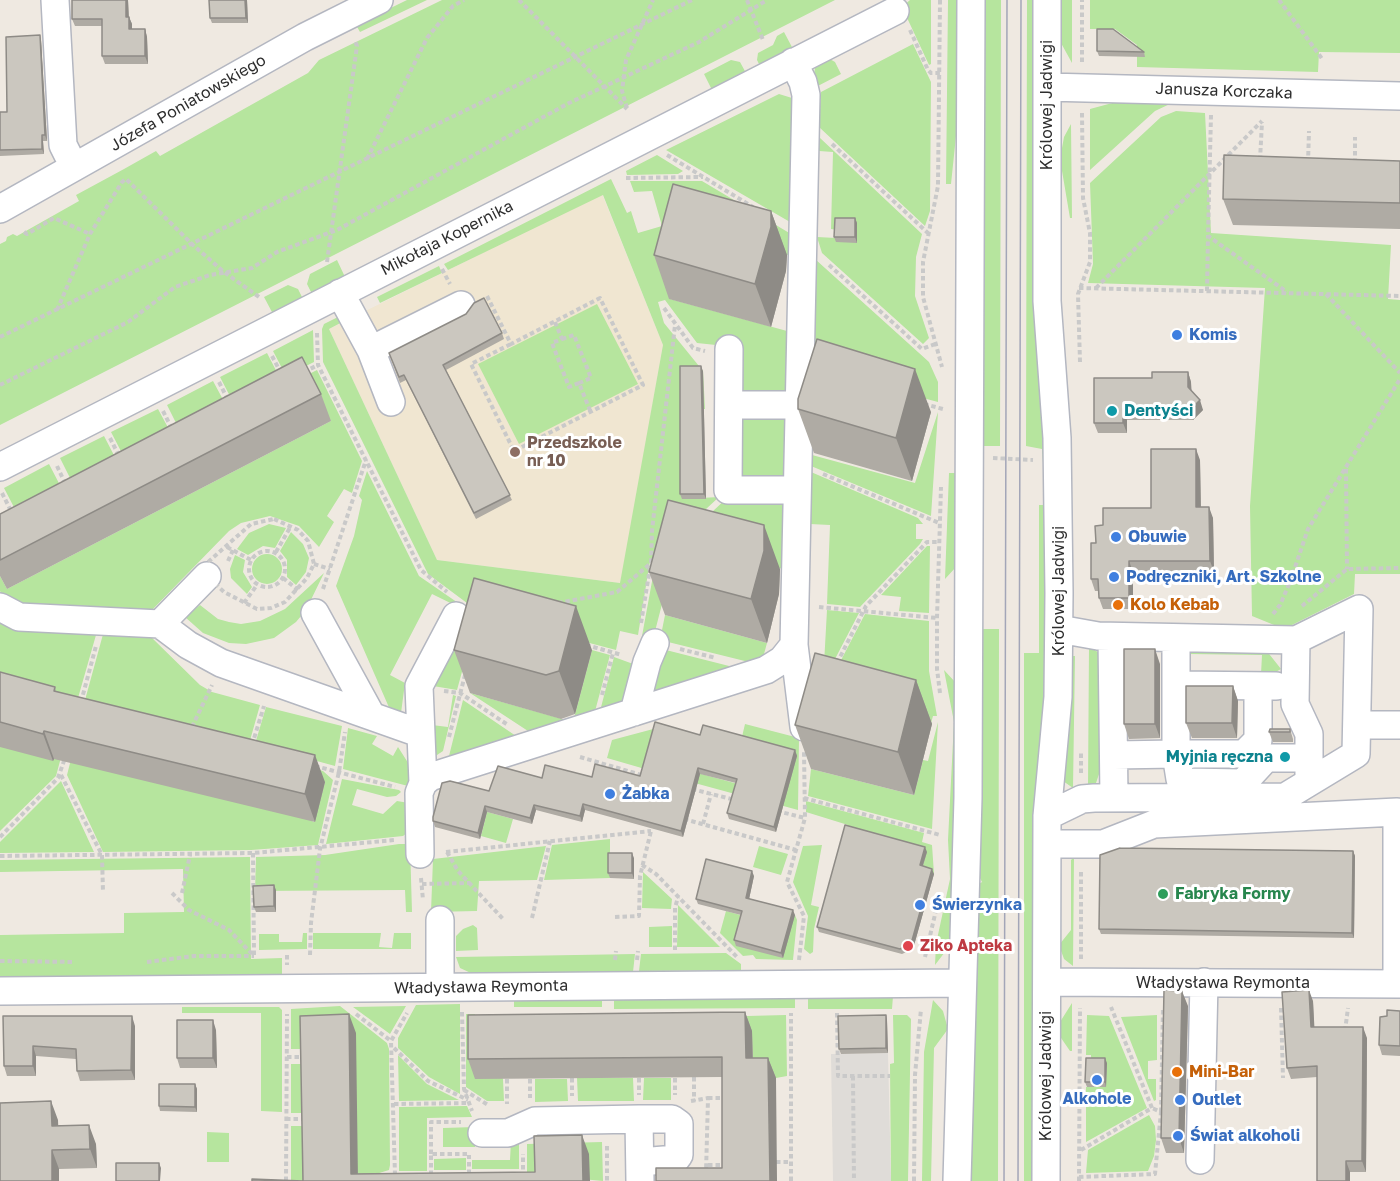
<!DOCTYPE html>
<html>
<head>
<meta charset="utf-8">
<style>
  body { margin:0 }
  canvas { display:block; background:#efe9e1 }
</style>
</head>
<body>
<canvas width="1400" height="1181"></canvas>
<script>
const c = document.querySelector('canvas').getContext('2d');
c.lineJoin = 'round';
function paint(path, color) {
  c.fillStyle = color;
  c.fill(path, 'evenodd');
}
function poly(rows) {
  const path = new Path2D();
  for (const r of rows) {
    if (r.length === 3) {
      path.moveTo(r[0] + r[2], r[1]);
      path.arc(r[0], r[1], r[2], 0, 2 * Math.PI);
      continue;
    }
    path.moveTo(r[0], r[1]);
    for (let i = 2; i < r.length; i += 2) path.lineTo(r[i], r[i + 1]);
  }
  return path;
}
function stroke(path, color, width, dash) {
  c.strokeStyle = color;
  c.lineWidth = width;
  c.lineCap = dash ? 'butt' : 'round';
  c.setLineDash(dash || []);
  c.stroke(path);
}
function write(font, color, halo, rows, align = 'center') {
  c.font = font + ' "Golos Text",sans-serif';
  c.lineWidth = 6;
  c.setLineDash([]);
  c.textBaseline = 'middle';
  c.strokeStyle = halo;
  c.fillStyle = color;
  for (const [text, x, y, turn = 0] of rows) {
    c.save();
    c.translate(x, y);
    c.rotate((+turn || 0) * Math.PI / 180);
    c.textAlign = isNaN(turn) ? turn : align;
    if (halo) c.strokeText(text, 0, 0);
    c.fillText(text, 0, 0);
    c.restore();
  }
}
paint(poly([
  [602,194,663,345,621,583,437,560,329,329]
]), '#f0e6d1');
paint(poly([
  [407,0,427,0,360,32,356,25],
  [442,0,835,0,0,425,0,244,6,241,7,237,13,234,17,236,79,201,76,195,124,169,156,151,160,156,308,73,319,60],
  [910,0,931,0,931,64,929,65,902,7],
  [948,0,958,0,958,117,951,184,946,184],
  [984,0,1001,0,1000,446,983,446],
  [1027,0,1035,0,1035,320,1043,432,1044,477,1042,449,1026,446],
  [1060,0,1072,0,1072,63,1061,43],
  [1090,0,1400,0,1400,53,1319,52,1318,72,1137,67,1137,45,1115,29,1090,29],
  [784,32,793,49,760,66,757,60,758,53,773,45,777,36],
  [913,44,931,82,930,211,925,226,819,127,821,92],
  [828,58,835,62,841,74,812,89,815,68],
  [731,60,740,62,746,73,712,90,704,74],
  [779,94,792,98,793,105,790,222,666,150],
  [1116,102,1172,103,1155,111,1090,170,1090,109],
  [1176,111,1205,113,1211,233,1391,245,1388,299,1400,300,1400,574,1355,574,1354,594,1284,629,1252,616,1250,506,1265,288,1088,283,1093,264,1090,183,1161,117],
  [1071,124,1072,218,1070,218,1060,159,1064,137],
  [819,137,922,234,916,257,915,296,929,338,923,344,822,253,817,237,836,238,837,230,831,229,833,152,819,151],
  [657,155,683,171,678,174,627,175,626,171],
  [611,179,627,213,631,211,638,233,662,226,652,191,634,192,630,181,702,181,791,234,791,256,689,228,670,299,787,331,786,391,771,396,739,394,735,347,697,343,665,300,658,302,664,323,703,371,705,409,681,409,682,499,719,497,650,561,638,635,620,631,616,650,483,615,428,574,323,362,322,329,324,324,344,314,346,320,329,329,437,560,620,583,663,345,603,195,448,270,444,264],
  [815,259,929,362,938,382,938,402,813,369],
  [337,260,345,277,312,294,307,284,310,274],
  [439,266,442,273,380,303,377,297],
  [288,285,298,289,303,299,273,314,264,297],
  [597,304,638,384,519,444,478,364],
  [313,330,314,362,286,376,273,351],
  [267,353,281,380,234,404,220,377],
  [317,370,362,461,352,493,344,489,327,516,334,522,319,547,299,526,270,516,241,523,229,531,152,610,143,612,30,607,4,598,0,591,0,576,7,589,331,421,293,382],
  [213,381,227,407,180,431,167,405],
  [158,409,172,435,125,459,111,432],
  [938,412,931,516,811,466,812,455,915,483],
  [785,416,785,476,781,479,749,479,743,475,740,470,739,420,742,417],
  [104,436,118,463,74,486,60,458],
  [49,464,63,491,18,515,4,488],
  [367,471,419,576,477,616,432,594,390,675,405,683,401,713,391,712,336,586,354,536,362,500,359,496],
  [811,472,918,518,923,524,916,524,916,539,923,539,920,544,860,607,827,604,830,525,810,524],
  [949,473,956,473,956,567,945,579],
  [727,498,781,502,784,508,783,569,684,543,669,577,653,639,642,636,655,565],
  [1039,505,1046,505,1044,707,1034,819,1033,1181,1024,1181,1024,653,1039,653],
  [269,524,286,528,275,548,263,546,248,555,237,549,249,533],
  [291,532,303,544,309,558,306,572,296,585,287,577,287,560,280,551],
  [927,546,930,546,929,613,899,611,901,597,881,595],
  [267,569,15],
  [235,555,245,560,243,572,252,587,247,594,231,578,230,569],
  [324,573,306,610,296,622,274,638,246,644,229,643,203,633,185,617,200,605,218,619,229,622,241,624,260,621,285,609],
  [827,610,859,613,823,682],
  [865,614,929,621,929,671,937,716,933,716,931,723,825,691],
  [665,615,767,643,761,665,660,640],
  [0,618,98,628,78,698,0,678],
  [105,627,149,635,200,685,212,692,260,705,249,744,85,700],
  [982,629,999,629,998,1181,969,1181,979,884,982,882,979,876],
  [457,632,471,639,457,690,433,686],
  [1089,646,1099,653,1101,768,1096,783,1088,787],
  [658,648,741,669,642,701],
  [592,650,610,655,594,715,573,722,528,731,470,693,573,722],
  [1184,650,1266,650,1281,669,1272,674,1261,674,1262,655,1188,654],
  [1072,656,1075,656,1073,788,1063,781],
  [614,657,636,665,625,706,599,715],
  [944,670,956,683,955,823,951,938,948,948,935,965,936,944,950,879,948,840,954,722],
  [453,695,456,696,443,751,434,757,432,725,448,727],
  [463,700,516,736,449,756],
  [266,707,342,726,335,766,255,744],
  [74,709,56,776,0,831,0,746],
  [83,712,314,822,325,782,310,767,323,771,333,780,318,845,251,850,103,852,67,775],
  [938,722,932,829,808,796,811,769,914,795,923,760,928,761],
  [745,724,799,738,798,810,747,796,741,741],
  [348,728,377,736,372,744,393,756,398,747,412,769,413,780,408,786,343,769],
  [657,728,645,769,607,758,612,740],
  [694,772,738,784,735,794,691,782],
  [342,779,399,790,401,792,396,796,387,797,357,789,352,805,383,814,397,801,409,803,411,830,403,836,326,844],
  [61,781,94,852,0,853,0,842],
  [806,801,924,833,922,842,932,845,934,874,921,871,926,852,847,830,848,825,806,812],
  [487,812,513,819,506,843,481,836],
  [610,839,610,878,544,880,552,845],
  [399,844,410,844,412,912,406,912,405,890,255,891,256,857,325,855],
  [822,845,811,905,819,907,814,929,813,952,810,954,804,949,808,916,793,882,803,846],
  [546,846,537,880,479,881,477,911,431,912,433,859],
  [759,846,788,854,781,875,753,867],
  [250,857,251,959,282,958,282,977,0,979,0,935,124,933,124,913,184,912,183,869,0,872,0,860],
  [1074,857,1073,966,1064,959,1059,945,1071,930,1071,860],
  [643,872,672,899,671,909,642,908],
  [678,905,720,947,677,947],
  [726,911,744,916,795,915,797,920,793,960,756,959,753,955,743,956,720,933],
  [473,925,477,928,478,950,456,951,456,936,463,929],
  [672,926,672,947,649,947,649,927],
  [303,933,307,933,307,949,259,950,259,934,279,934,279,942,302,942],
  [313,933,381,933,379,947,392,948,394,933,411,933,411,949,313,949],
  [726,953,741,964,741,970,639,971,641,954],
  [635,954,633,972,473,974,460,968,456,957],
  [893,996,892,1009,808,1009,808,997],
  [795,997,795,1008,614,1009,614,998],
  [602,998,602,1007,514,1007,514,999],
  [933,1000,943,1011,948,1029,934,1048,931,1181,922,1181,924,1052],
  [1072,1003,1072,1051,1070,1051,1059,1035,1060,1022],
  [460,1004,460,1094,429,1077,398,1048,398,1038,416,1005],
  [340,1006,387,1043,389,1049,390,1165,389,1170,376,1174,358,1174,308,1049,291,1049,291,1009],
  [406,1006,390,1034,353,1007],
  [182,1007,279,1007,282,1010,282,1112,261,1111,261,1013,182,1013],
  [466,1014,475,1014,475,1034,503,1079,504,1101,487,1101,466,1087],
  [786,1015,787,1076,776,1078,753,1078,708,1017],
  [893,1015,907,1015,911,1019,908,1181,891,1181,890,1064,894,1063],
  [1087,1015,1109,1016,1147,1108,1086,1142,1086,1087,1106,1087,1106,1063,1091,1063,1091,1055,1086,1055],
  [1157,1015,1157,1060,1148,1061,1148,1079,1156,1079,1156,1100,1154,1101,1121,1017],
  [398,1055,427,1084,459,1100,399,1101],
  [291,1064,308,1064,309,1113,291,1113],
  [577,1078,633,1078,634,1101,578,1101],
  [644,1078,671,1078,671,1100,643,1100],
  [535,1079,567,1079,568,1101,535,1102],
  [467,1106,472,1117,427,1118,427,1171,399,1171,399,1107],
  [1149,1115,1155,1126,1156,1140,1154,1156,1148,1171,1086,1173,1088,1150],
  [291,1126,309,1126,309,1181,291,1181],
  [475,1127,475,1147,443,1147,443,1128],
  [207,1132,229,1133,229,1162,207,1162],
  [511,1141,519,1141,519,1169,472,1169,472,1160,510,1160],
  [602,1142,603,1181,527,1174,527,1144],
  [466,1158,466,1170,434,1170,434,1159]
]), '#b6e59e');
paint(poly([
  [888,1053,891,1181,833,1181,831,1054]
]), '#dfdcd8');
const minor = poly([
  [55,0,63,145,74,167],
  [793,62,803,82,806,95,794,645,804,727],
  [1047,87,1400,96],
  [0,209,305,37,379,0],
  [340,293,371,350,391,402],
  [729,349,728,490,797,490],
  [371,350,461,305],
  [729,405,799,405],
  [0,467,895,11],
  [0,607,19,617,160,624,188,645,221,663,419,733],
  [315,613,371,715],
  [160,624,207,576],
  [1112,637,1114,798],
  [1296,640,1295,704,1309,734,1309,775],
  [1176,685,1276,686],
  [1258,686,1258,740,1244,754,1176,754,1180,779,1186,782,1243,783,1266,758,1309,758],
  [634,712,647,662,655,643],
  [1357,725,1400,725],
  [1114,755,1176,754,1176,638],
  [423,783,419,686,456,616],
  [1047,816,1082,799,1094,798,1285,797,1356,754,1359,609,1296,640,1098,636,1059,629],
  [1047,844,1103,844,1154,824,1397,812,1397,984],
  [420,854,419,793,423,783,430,777,766,670,782,660,794,645],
  [1047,982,1400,984],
  [440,987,440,920],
  [0,991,962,983],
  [639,1119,672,1119,679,1124,679,1155,676,1159,640,1162],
  [482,1133,508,1133,535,1121,639,1119,640,1181],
  [1200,1160,1204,982],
  [957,1181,968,798,971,0],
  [1046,1181,1047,816,1058,697,1059,593,1057,438,1047,301,1047,0]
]);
stroke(minor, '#b4b7c1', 30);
stroke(poly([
  [519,0,627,109],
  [747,0,763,40],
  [940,0,938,186,923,262,923,297,942,367],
  [1279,0,1323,60],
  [910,30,928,70,931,73,940,73],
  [1082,62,1082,0],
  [627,108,622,91,626,60,653,0],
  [1211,115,1208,236,1287,292],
  [832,144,929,234],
  [667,155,753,207],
  [367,159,427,38,453,6,464,0],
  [1260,160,1262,122],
  [1308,163,1309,131],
  [1355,163,1355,137],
  [626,178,703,177],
  [24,232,27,234,54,218,90,234],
  [327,262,357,46,355,41],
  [829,265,922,349,935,344],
  [442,269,450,284],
  [1079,288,1400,296],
  [1096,288,1262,121],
  [1207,291,1208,236],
  [1326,294,1400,373],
  [487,296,511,344,600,298,643,385,514,451,471,364,511,344],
  [664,308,693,348,705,351],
  [57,310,90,234,122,182,126,179,193,245,224,272,259,297],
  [555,322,562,339,552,343,569,387,579,383,591,413],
  [317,333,318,365,421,570,447,592],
  [0,337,692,0],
  [562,339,574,335,591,378,579,383],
  [272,356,281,373],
  [1080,362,1078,294,1090,262,1090,233,1083,198,1082,112],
  [304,372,318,365],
  [219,382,228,400],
  [0,385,128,322,175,287,210,275,252,268,277,252,337,230,569,103,699,42,767,0],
  [924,404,943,409],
  [163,411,172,429],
  [110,438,119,456],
  [993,458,1033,460],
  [57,466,65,483],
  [1346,469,1347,569],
  [823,474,939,523],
  [2,493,12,513],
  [274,519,298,530,308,541,314,564,307,578,285,602,271,608,257,609,224,592,207,576,207,563,251,524,274,519],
  [227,547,251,560],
  [267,569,18],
  [276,552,291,526],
  [228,561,233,550],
  [314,564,330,569],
  [283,578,298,590],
  [323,589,366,460],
  [244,603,257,585],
  [558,603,617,592,651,563,652,531,675,325],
  [1302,606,1347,569,1400,568],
  [819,607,937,618],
  [1273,614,1280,605,1290,582,1308,529,1400,379],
  [641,623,650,568],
  [586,645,622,655],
  [680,649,716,658],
  [837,663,866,606,927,542,939,542],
  [444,691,460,693,508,725],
  [940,693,937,669,937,618,941,487],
  [602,695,613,653],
  [81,702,96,646],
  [192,727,212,685],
  [449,737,465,675],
  [252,745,264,706],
  [580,757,645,776],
  [315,766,395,787],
  [1081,773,1081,753],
  [61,775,102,855,103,892],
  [692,789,735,800],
  [804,798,940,835],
  [777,811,805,818],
  [684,819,796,850],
  [703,824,711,794],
  [0,837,58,778,65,758],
  [446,852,651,831],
  [447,852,458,871,503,919],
  [253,853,254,955],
  [0,856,253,853,395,840],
  [642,865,656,874,738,958],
  [421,878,423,900],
  [422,884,470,883],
  [172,893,189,910,229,930,253,955],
  [182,893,190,855],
  [615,917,639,916,640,876,651,831],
  [532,918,550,841],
  [675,950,675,908,678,897],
  [287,955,287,965],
  [310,955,311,923,320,849,339,772,345,732],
  [925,957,937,906],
  [1081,959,1081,870],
  [615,960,616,951],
  [637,960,638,951],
  [799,960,804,916,787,882,805,818,804,752],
  [0,961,74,962],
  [147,962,194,956,254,956],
  [1281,1008,1283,1078],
  [462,1012,464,1089,472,1111],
  [837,1013,838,1076,890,1076],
  [356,1014,391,1041],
  [1345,1031,1348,1008],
  [394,1048,428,1081,468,1100],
  [287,1057,304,1057],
  [853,1076,854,1181],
  [694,1077,694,1101],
  [572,1078,572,1096],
  [639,1078,639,1095],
  [675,1078,675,1095],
  [507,1079,507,1104],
  [530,1079,530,1098],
  [464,1090,488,1105],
  [708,1098,725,1098],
  [691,1101,708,1098,706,1173],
  [394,1104,469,1103],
  [1161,1112,1163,1008],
  [286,1119,307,1119],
  [607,1146,607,1181],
  [1081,1150,1152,1108,1111,1007],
  [431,1154,431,1122,461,1122],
  [776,1162,791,1162],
  [708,1165,725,1165],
  [469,1174,469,1155],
  [520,1174,523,1174,523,1154],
  [395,1175,391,1041,407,1013],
  [431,1175,431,1154,467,1154],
  [1079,1177,1155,1174,1161,1112,1152,1108],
  [286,1181,287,1014],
  [791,1181,791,1013],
  [914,1181,915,1075,921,1009],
  [1079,1181,1080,1008]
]), '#c9c9c9', 4, [4.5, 3]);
stroke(minor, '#fff', 27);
stroke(poly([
  [1004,1181,1007,0],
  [1018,1181,1021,0]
]), '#a3a6b8', 1.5);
paint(poly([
  [72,0,128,0,129,17,132,24,132,29,145,29,147,37,148,64,105,64,102,56,102,26,75,26,72,19],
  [247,0,248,23,212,23,210,18],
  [41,40,47,141,43,141,44,154,0,156,0,112,7,112],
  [1097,51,1144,52,1145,57,1099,56],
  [1400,161,1400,229,1233,225,1223,199],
  [771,211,787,255,786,271,771,327,669,299,654,255],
  [855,218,857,223,857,243,836,242,834,237],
  [502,333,504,339,446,370,512,500,476,519,406,380,400,383,389,353],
  [703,371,706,499,682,499,680,494],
  [1188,372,1191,382,1191,391,1203,410,1193,420,1127,420,1127,433,1098,433,1094,423,1152,378],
  [321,394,331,421,7,589,0,576,0,514],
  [798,409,931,412,912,481,814,453],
  [1200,460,1201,507,1213,518,1214,572,1133,572,1133,609,1103,609,1099,598,1099,591,1095,591,1091,579,1096,543,1103,525,1151,508],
  [780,569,779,594,767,643,665,615,649,572],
  [454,650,592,650,575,714,561,719,470,693],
  [1160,664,1160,738,1129,739,1124,724],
  [0,672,55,687,56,692,325,782,315,822,54,759,53,761,0,747],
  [916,680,932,724,914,795,811,769,795,725],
  [1233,686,1238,701,1237,738,1192,738,1186,723],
  [1290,729,1293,739,1293,742,1273,742,1269,732],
  [700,735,795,750,797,756,776,832,729,819,727,813,736,783,700,774,683,837,585,810,582,822,536,810,532,824,487,812,480,839,435,827,433,821,489,791,542,778,640,776],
  [1353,851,1355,856,1354,938,1101,934,1099,929],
  [927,852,923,866,934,874,913,949,902,954,819,932,817,927],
  [634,858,634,879,610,878,608,873],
  [754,876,749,899,795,915,783,958,736,946,734,940,741,915,698,904,696,899],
  [276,890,276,912,256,912,254,907],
  [1313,1001,1314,1027,1367,1038,1366,1172,1350,1172,1350,1181,1317,1181,1317,1077,1291,1079,1287,1068],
  [1188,1006,1184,1153,1166,1153,1161,1138],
  [1400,1011,1400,1056,1382,1055,1379,1045,1387,1016],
  [745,1012,752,1031,753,1058,768,1058,776,1078,722,1168,722,1077,475,1079,468,1059],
  [886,1015,887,1020,888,1053,841,1054,839,1049],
  [3,1016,135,1026,135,1080,80,1081,77,1071,76,1059,36,1056,36,1076,7,1076,4,1066],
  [216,1030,217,1068,180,1068,177,1058],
  [1107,1063,1106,1087,1087,1087,1085,1082],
  [195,1084,197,1089,197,1112,160,1111,159,1106],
  [58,1120,58,1126,96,1144,97,1168,59,1169,59,1181,0,1181]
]), '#afaba4');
paint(poly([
  [126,0,128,0,129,24,126,17],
  [245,0,247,0,248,23,246,18],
  [129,17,132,24,132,36,129,29],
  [145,29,147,37,148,64,145,56],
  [40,35,41,40,47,141,45,135],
  [42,135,43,141,44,154,42,149],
  [771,211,787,255,786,271,771,327,755,284],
  [855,218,857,223,857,243,855,237],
  [701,366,703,371,706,499,704,494],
  [915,369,931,412,912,481,896,438],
  [1188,372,1191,382,1192,397,1188,387],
  [1200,400,1203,410,1193,420,1190,410],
  [1123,409,1127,420,1127,433,1123,423],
  [1196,449,1200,460,1201,518,1196,507],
  [1209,507,1213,518,1214,572,1210,561],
  [764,525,780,569,779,594,767,643,751,599],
  [1129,561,1133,572,1133,609,1129,598],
  [576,606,592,650,575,714,559,671],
  [1155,649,1160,664,1160,738,1155,724],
  [916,680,932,724,914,795,898,752],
  [1233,686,1238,701,1237,738,1232,723],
  [44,731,54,759,53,761,43,734],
  [795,750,797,756,776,832,774,827],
  [315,755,325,782,315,822,305,794],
  [698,768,700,774,683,837,681,831],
  [583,804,585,810,582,822,580,816],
  [534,805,536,810,532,824,530,818],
  [485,806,487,812,480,839,478,833],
  [925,847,927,852,921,871,920,865],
  [1353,851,1355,856,1354,938,1352,933],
  [632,853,634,858,634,879,632,873],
  [932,869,934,874,913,949,911,944],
  [752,871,754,876,748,904,746,898],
  [274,885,276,890,276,912,274,906],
  [793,910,795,915,783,958,781,953],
  [1309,990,1313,1001,1315,1038,1311,1027],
  [1182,991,1188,1006,1184,1153,1179,1138],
  [745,1012,752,1031,753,1078,746,1058],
  [349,1014,356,1033,358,1181,351,1174],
  [886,1015,887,1020,888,1053,886,1048],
  [132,1016,135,1026,135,1080,131,1070],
  [213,1020,216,1030,217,1068,213,1058],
  [1363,1027,1367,1038,1366,1172,1362,1161],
  [33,1046,36,1056,36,1076,33,1066],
  [768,1058,776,1078,777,1181,770,1181],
  [1105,1058,1107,1063,1106,1087,1105,1082],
  [195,1084,197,1089,197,1112,195,1107],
  [51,1101,58,1120,59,1145,52,1126],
  [89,1125,96,1144,97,1168,90,1149],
  [582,1135,589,1154,590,1181,583,1181],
  [52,1150,59,1169,59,1181,52,1181],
  [1346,1161,1350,1172,1350,1181,1346,1181],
  [159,1163,161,1168,160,1181,159,1181]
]), '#8e8b86');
const building = poly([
  [72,0,126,0,126,17,129,17,129,29,145,29,145,56,102,56,102,19,72,19,72,0],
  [209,0,245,0,246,18,210,18,209,0],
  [1097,29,1113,29,1144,52,1097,51,1097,29],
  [40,35,45,135,42,135,42,149,0,150,0,112,7,112,6,37,40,35],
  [1224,155,1400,161,1400,203,1223,199,1224,155],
  [673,184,771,211,771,227,755,284,654,255,673,184],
  [835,218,855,218,855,237,834,237,835,218],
  [484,298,502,333,443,365,510,495,474,513,404,375,399,377,389,353,466,314,474,303,484,298],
  [817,339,915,369,896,438,798,409,798,399,817,339],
  [302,357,321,394,0,560,0,514,302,357],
  [680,366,701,366,704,494,680,494,680,366],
  [1152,372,1188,372,1188,387,1200,400,1190,410,1123,409,1123,423,1094,423,1094,378,1152,378,1152,372],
  [1151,449,1196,449,1196,507,1209,507,1210,561,1129,561,1129,598,1099,598,1098,579,1091,579,1091,543,1096,543,1095,526,1103,525,1103,508,1151,508,1151,449],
  [668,500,764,525,764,551,751,599,649,572,668,500],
  [474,578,576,606,559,671,546,675,454,650,474,578],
  [1124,649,1155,649,1155,724,1124,724,1124,649],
  [815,653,916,680,898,752,795,725,815,653],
  [0,672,55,687,54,691,315,755,305,794,44,731,43,734,0,722,0,672],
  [1186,686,1233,686,1232,723,1186,723,1186,686],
  [655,722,700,735,703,725,795,750,774,827,727,813,737,779,698,768,681,831,583,804,580,816,534,805,530,818,485,806,478,833,433,821,433,817,442,783,450,781,489,791,498,766,542,778,545,765,592,777,595,764,640,776,655,722],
  [1270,729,1290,729,1290,732,1269,732,1270,729],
  [845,825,925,847,920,865,932,869,911,944,900,949,817,927,845,825],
  [1120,848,1353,851,1352,933,1099,929,1100,855,1120,848],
  [608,853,632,853,632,873,608,873,608,853],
  [706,859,752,871,746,898,793,910,781,953,734,940,742,911,696,899,706,859],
  [274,885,274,906,254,907,253,886,274,885],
  [1164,990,1182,991,1179,1138,1161,1138,1164,990],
  [1309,990,1311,1027,1363,1027,1362,1161,1346,1161,1346,1181,1317,1181,1317,1066,1287,1068,1282,992,1309,990],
  [1387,1010,1400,1011,1400,1046,1379,1045,1380,1017,1387,1016,1387,1010],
  [745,1012,746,1058,768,1058,770,1181,656,1181,656,1168,722,1168,722,1057,468,1059,468,1015,745,1012],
  [349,1014,351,1174,535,1172,534,1136,582,1135,583,1181,252,1181,252,1179,303,1181,300,1016,349,1014],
  [886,1015,886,1048,839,1049,838,1016,886,1015],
  [3,1016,132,1016,131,1070,77,1071,76,1049,33,1046,33,1066,4,1066,3,1016],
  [177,1020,213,1020,213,1058,177,1058,177,1020],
  [1086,1058,1105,1058,1105,1082,1085,1082,1086,1058],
  [159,1084,195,1084,195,1107,159,1106,159,1084],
  [51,1101,52,1126,89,1125,90,1149,52,1150,52,1181,0,1181,0,1103,51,1101],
  [116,1163,159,1163,159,1181,116,1181,116,1163]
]);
paint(building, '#cbc7bf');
stroke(building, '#8e8b86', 1.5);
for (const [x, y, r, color] of [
  [1177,335,6,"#3f7fe0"],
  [1112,411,6,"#0f9aa8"],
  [515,452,6,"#8d6e63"],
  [1116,537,6,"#3f7fe0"],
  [1114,577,6,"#3f7fe0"],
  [1118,605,6,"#e8710a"],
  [1285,757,6,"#0f9aa8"],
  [610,794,6,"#3f7fe0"],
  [1163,894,6,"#2e9e5b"],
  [920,905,6,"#3f7fe0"],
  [908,946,6,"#e0444e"],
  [1177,1072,6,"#e8710a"],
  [1097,1080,6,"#3f7fe0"],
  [1180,1100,6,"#3f7fe0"],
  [1178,1136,6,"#3f7fe0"]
]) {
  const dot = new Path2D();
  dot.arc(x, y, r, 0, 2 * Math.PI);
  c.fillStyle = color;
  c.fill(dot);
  stroke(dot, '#fff', 2);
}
write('16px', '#2e2e2e', '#fff', [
  ["Janusza Korczaka",1224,91,2],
  ["Józefa Poniatowskiego",188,103,-30],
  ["Królowej Jadwigi",1047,105,-90],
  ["Mikołaja Kopernika",447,238,-27],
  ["Królowej Jadwigi",1059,591,-90],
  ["Władysława Reymonta",1223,983],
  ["Władysława Reymonta",481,987,-1],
  ["Królowej Jadwigi",1046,1076,-90]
]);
write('bold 16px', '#366cbe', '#fff', [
  ["Komis",1189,335],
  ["Obuwie",1128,537],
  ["Podręczniki, Art. Szkolne",1126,577],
  ["Żabka",622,794],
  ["Świerzynka",932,905],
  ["Alkohole",1097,1099,"center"],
  ["Outlet",1192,1100],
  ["Świat alkoholi",1190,1136]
], 'left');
write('bold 16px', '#0d838f', '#fff', [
  ["Dentyści",1124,411],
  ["Myjnia ręczna",1273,757,"right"]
], 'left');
write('bold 16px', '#785e54', '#fff', [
  ["Przedszkole",527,443],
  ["nr 10",527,461]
], 'left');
write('bold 16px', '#c56008', '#fff', [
  ["Kolo Kebab",1130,605],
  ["Mini-Bar",1189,1072]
], 'left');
write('bold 16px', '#27864d', '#fff', [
  ["Fabryka Formy",1175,894]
], 'left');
write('bold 16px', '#be3a42', '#fff', [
  ["Ziko Apteka",920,946]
], 'left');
</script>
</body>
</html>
